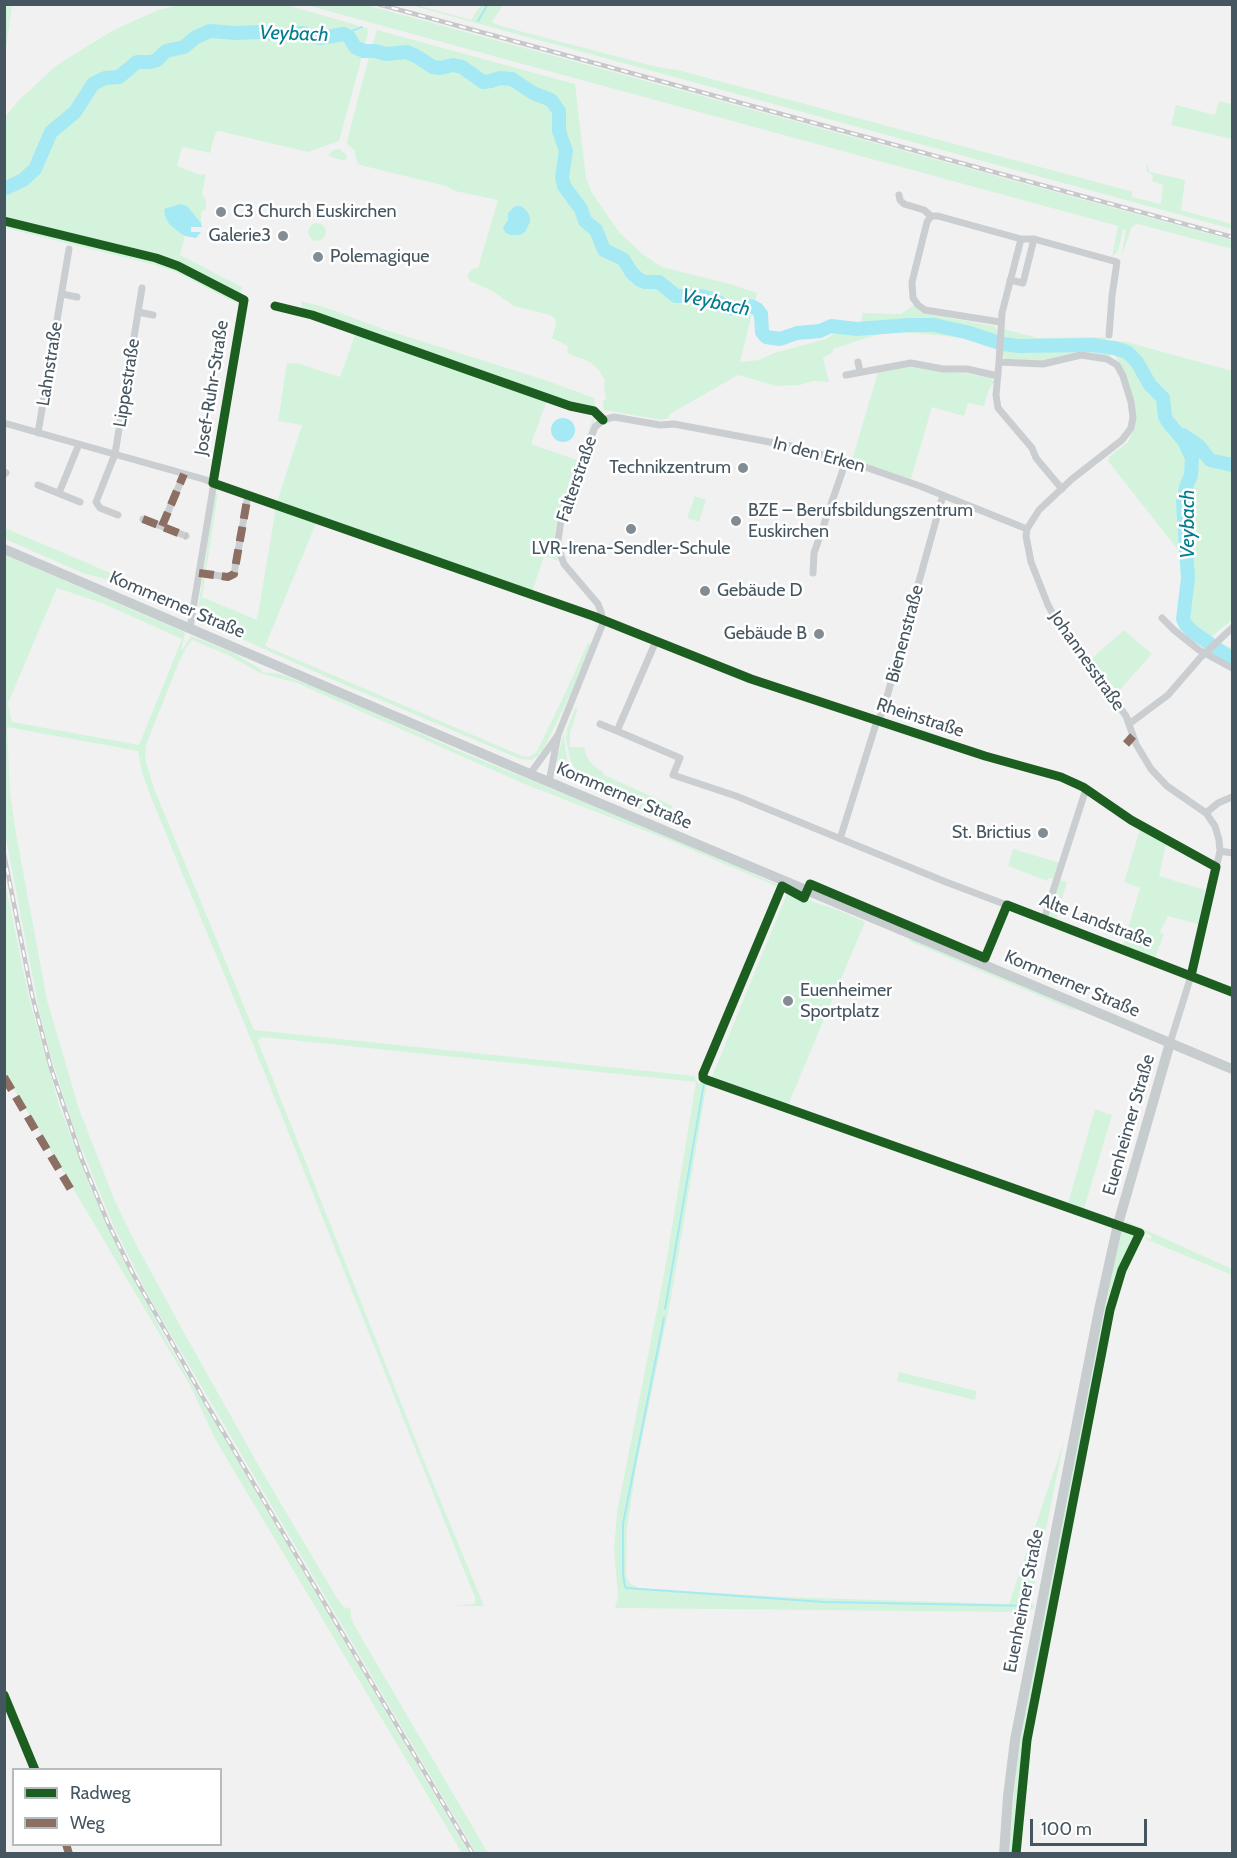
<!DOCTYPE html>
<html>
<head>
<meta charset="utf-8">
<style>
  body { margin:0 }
  #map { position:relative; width:1237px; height:1858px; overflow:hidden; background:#f2f1f1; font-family:Cabin,sans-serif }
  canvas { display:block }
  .frame { position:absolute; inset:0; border:6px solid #465660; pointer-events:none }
  .legend { position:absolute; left:12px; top:1768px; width:210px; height:78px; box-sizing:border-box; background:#fff; border:2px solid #b5bbbf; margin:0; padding:8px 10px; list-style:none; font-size:18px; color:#465660 }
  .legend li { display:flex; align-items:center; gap:12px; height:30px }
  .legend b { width:30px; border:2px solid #b5bbbf }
  .scale { position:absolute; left:1030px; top:1819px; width:117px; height:27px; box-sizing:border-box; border:3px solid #465660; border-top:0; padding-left:8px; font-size:18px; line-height:21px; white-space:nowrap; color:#465660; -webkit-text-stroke:4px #fff; paint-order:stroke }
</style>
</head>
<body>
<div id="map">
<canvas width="1237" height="1858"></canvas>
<div class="frame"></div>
<ul class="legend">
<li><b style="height:8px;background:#1b5e20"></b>Radweg</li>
<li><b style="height:8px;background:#8d6e63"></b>Weg</li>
</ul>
<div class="scale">100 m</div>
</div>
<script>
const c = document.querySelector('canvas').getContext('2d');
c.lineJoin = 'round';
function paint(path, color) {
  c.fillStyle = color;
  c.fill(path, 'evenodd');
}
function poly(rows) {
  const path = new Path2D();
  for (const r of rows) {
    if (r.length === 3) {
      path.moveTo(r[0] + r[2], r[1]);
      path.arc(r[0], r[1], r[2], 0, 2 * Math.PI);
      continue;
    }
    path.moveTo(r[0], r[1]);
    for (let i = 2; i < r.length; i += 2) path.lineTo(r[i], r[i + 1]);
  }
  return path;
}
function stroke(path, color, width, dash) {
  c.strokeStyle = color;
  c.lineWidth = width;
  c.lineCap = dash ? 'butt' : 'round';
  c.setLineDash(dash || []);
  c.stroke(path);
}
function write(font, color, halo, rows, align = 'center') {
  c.font = font + ' Cabin,sans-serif';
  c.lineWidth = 5;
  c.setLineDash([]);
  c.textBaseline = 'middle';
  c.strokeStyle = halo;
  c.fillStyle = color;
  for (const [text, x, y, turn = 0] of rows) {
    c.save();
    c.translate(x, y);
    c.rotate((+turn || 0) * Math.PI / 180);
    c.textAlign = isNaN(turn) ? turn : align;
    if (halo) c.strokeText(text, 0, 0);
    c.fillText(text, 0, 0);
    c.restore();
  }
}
paint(poly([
  [5,4,12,5,5,56,4,5],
  [179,5,287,5,360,26,349,32,336,32,324,36,302,31,278,33,257,30,231,31,210,29,199,33,181,47,163,51,154,59,137,60,130,63,119,73,102,75,87,85,75,107,58,119,48,129,43,138,36,163,32,168,18,180,5,185,5,117,19,100,57,65,112,31,158,10],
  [306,5,366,5,1232,240,1232,249,1138,224,1134,225,1131,229,1121,258,1126,229,1123,230,1118,251,1112,257,1118,226],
  [410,5,417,5,471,20,481,5,503,5,492,22,501,26,657,67,678,70,1130,191,1132,192,1132,197,1161,204,1163,185,1152,181,1153,175,1147,172,1146,163,1150,172,1185,180,1181,210,1232,224,1232,229],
  [364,27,367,28,368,33,364,49,355,44,349,33],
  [377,30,575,84,586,178,592,193,619,232,641,253,662,267,730,284,757,293,755,304,739,306,708,294,700,292,680,294,675,293,660,279,647,279,638,275,624,256,604,245,593,225,593,221,588,219,582,205,572,195,566,185,563,174,569,150,561,130,562,109,560,104,554,99,531,88,513,76,503,75,485,79,464,64,453,62,436,64,411,50,387,51,371,49],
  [216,33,234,35,256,33,282,37,299,35,322,40,341,35,346,37,355,49,363,53,339,141,308,152,219,131,216,132,211,148,211,153,182,147,177,166,200,175,206,174,202,193,206,201,206,209,201,212,201,223,189,209,180,204,168,208,165,212,165,216,169,224,185,236,180,255,242,287,238,302,232,301,176,272,155,265,5,228,4,192,25,182,38,170,51,138,61,126,78,113,94,88,103,82,122,78,136,65,149,65,156,63,165,54,186,49,197,38,203,35],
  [370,53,387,56,410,55,433,69,461,69,481,83,488,83,502,79,512,80,532,94,547,99,552,103,558,119,558,135,564,149,560,177,561,187,568,196,579,207,583,220,595,235,599,248,602,252,619,261,639,284,645,286,656,283,667,293,677,299,706,300,732,311,740,312,751,308,753,309,740,362,759,360,774,353,826,339,834,333,841,331,852,334,858,331,863,313,901,314,914,305,927,314,994,326,997,330,996,349,973,340,946,336,901,332,882,333,833,349,833,352,823,358,829,382,813,381,800,385,776,386,738,375,670,414,669,418,661,420,604,410,603,400,606,400,604,386,605,381,599,370,590,362,567,353,568,346,552,338,556,325,555,318,550,315,514,306,491,290,470,281,467,276,472,269,478,268,498,200,455,191,446,186,360,165,357,162,354,150,347,144,347,141],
  [1219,101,1232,104,1232,139,1171,125,1176,105,1215,115],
  [339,149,346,154,347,158,345,161,328,156,333,150],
  [317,232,9],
  [300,301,324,307,386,330,545,380,594,398,595,406,586,408,574,405,325,317,298,309,302,307,302,304],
  [1004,329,1038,338,1105,337,1107,341,1116,341,1127,342,1232,371,1232,620,1211,637,1214,640,1207,648,1184,630,1179,623,1178,613,1183,582,1183,566,1178,550,1108,461,1110,456,1128,442,1135,426,1135,408,1127,378,1119,362,1114,354,1108,356,1082,351,1045,361,1005,359,1003,355,1003,346,1025,349,1088,346,1108,349,1108,347,1091,344,1028,345,1008,342,1003,341],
  [356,332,547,400,531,444,577,460,595,413,594,422,590,429,556,526,554,541,558,561,544,556,532,592,277,502,302,425,278,421,287,363,300,364,340,377],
  [914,366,989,377,994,381,994,383,989,389,984,406,968,403,964,416,932,407,911,479,852,460,878,372],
  [218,493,206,571,204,569,215,494],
  [695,496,706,500,699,522,687,518],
  [276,507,317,521,265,646,522,756,528,757,536,753,562,700,597,623,598,623,588,643,591,645,571,693,542,752,540,751,538,756,531,760,520,759,331,679,197,619,202,579,205,578,202,597,257,620],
  [5,528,120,577,187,611,187,615,145,598,114,582,114,581,85,574,5,539],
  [5,555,184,632,185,634,181,649,183,649,191,636,232,652,262,670,262,672,280,674,329,692,457,750,754,872,753,874,779,885,778,887,671,841,522,783,297,683,260,673,228,655,192,640,186,648,179,662,146,745,145,758,153,786,254,1030,695,1076,695,1079,698,1083,707,1082,671,1298,637,1463,627,1527,626,1572,627,1579,631,1584,639,1588,784,1597,1009,1604,1064,1441,1031,1602,1035,1605,1033,1609,1015,1612,615,1608,618,1596,614,1550,617,1512,665,1269,696,1082,262,1037,258,1040,259,1044,420,1451,484,1606,452,1606,474,1604,476,1600,252,1042,152,800,142,772,138,751,7,727,10,792,15,828,47,1000,79,1109,115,1201,136,1244,182,1329,264,1475,337,1598,344,1607,351,1609,351,1617,354,1625,488,1853,476,1853,150,1299,113,1225,75,1132,51,1057,40,1015,5,834],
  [57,588,102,603,182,639,139,745,12,722,8,703],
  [1124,630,1152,654,1118,692,1090,660],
  [1221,644,1232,648,1232,665,1213,653],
  [575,708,578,709,570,732,570,747,584,747,587,757,592,764,604,773,604,775,673,806,669,817,663,819,603,793,578,774,571,762,566,740,567,729],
  [565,729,564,739,568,764,574,775,587,787,561,776,559,771,557,758],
  [1140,829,1166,844,1159,876,1205,890,1198,924,1168,916,1160,932,1164,934,1155,958,1123,945,1140,888,1124,882],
  [1013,849,1060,863,1055,879,1049,878,1047,881,1008,866],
  [4,877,29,998,59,1105,91,1189,122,1258,168,1343,469,1853,462,1853,215,1439,191,1387,5,1074],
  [1060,880,1067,882,1056,920,1051,918,1049,914],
  [788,891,805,899,838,910,865,922,788,1105,711,1079],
  [910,939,1076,1009,1075,1011,909,941],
  [1095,1109,1112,1115,1084,1209,1068,1203],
  [1126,1221,1232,1269,1232,1275,1143,1238,1151,1239,1152,1236,1131,1227,1125,1224],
  [1123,1230,1130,1232,1135,1239,1120,1268,1109,1304,1024,1748,1014,1853,1009,1854,1017,1756,1098,1334,1121,1231],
  [899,1372,977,1391,975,1400,897,1381]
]), '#d4f3dd');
paint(poly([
  [180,204,187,206,201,223,202,227,191,227,191,232,201,232,196,238,185,236,180,233,169,224,165,216,164,209],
  [515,206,521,206,527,211,530,217,530,222,525,232,520,235,510,235,505,232,503,228,508,220,508,213],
  [563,430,12]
]), '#a5e9f4');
stroke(poly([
  [1228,4,1232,6],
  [478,21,488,4],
  [344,34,362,27],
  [665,1309,704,1083],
  [664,1318,623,1524,623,1575,625,1586,626,1588,824,1602,1031,1606]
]), '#a5e9f4', 2);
stroke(poly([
  [4,189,23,180,35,169,51,132,75,112,93,84,105,78,119,77,137,62,150,62,157,60,166,51,184,47,196,37,210,31,236,33,260,32,282,35,302,33,320,38,344,34,349,37,355,47,364,51,375,51,386,54,407,52,416,56,433,67,440,68,453,65,462,67,483,82,491,81,500,78,512,79,533,93,551,100,559,111,559,131,566,151,562,177,564,186,581,209,585,221,596,230,604,250,623,259,632,273,640,280,645,282,659,282,676,296,701,296,713,299,729,308,740,309,751,306,757,309,761,314,762,332,766,337,780,339,797,333,820,331,831,326,857,329,910,325,934,325,966,332,1003,344,1018,346,1092,345,1114,348,1127,352,1137,362,1150,385,1163,398,1165,417,1168,422,1184,441,1192,458,1191,475,1186,487,1183,502,1188,578,1183,619,1186,625,1193,632,1232,659],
  [1183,435,1199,446,1210,460,1232,465]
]), '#a5e9f4', 14);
stroke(poly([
  [899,195,900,200,904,204,924,210,931,216],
  [1010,280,1023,283,1034,239],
  [62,294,77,297],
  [138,312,153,315],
  [1000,322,925,310,918,305,913,298,912,282,927,222,931,216,938,216,1021,239],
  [1109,335,1112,296,1117,262,1034,239,1021,239,1002,313,999,362,1043,364,1081,355,1107,359,1117,365,1123,376,1131,402,1133,417,1131,428,1122,440,1072,479,1039,510,1027,529,1026,536,1031,562,1048,605,1056,620,1126,716,1136,744,1151,769,1167,786,1206,813,1215,826,1219,840,1220,851,1191,976,1170,1043],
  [858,362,860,372],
  [999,362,996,395,998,408,1032,448,1036,458,1062,489],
  [846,375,911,363,943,369,967,369,998,376],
  [4,423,203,479,315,518],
  [38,433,69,249],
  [4,472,6,473],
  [38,485,80,502],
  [59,493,79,444],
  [118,515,100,508,96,502,115,454,142,288],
  [143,519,186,536],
  [162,526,184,474],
  [199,573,228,577,234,574,248,495],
  [813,573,814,553,846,461],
  [1162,618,1174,630,1199,650,1232,668],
  [603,620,777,688,985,756,1069,780,1083,787,1131,820,1216,867],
  [190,628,244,300],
  [656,641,617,731,680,758,673,775,736,796,946,882,1134,953,1232,992],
  [600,724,617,731],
  [1129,724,1168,695,1200,658,1232,628],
  [530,774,558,735],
  [549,782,558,735,603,623,601,612,598,604,564,564,561,556,558,540,561,521,591,437,595,427,603,420,614,417,660,425,674,424,796,447,865,467,920,486,1027,529],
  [1206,813,1218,803,1232,797],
  [840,839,876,724,883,711,943,495],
  [1220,851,1232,853],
  [1044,919,1086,789],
  [982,964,1007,905]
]), '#caced1', 7);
stroke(poly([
  [4,549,530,774,1232,1069],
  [1004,1854,1008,1796,1015,1740,1099,1310,1118,1224,1170,1043]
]), '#c7cccf', 10);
const rail = poly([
  [378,4,1232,237],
  [4,854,32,995,51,1068,82,1160,108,1223,133,1274,206,1403,473,1854]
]);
stroke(rail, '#c6c8ca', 4.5);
stroke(rail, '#fff', 2, [7]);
stroke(poly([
  [143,519,186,536],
  [162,526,184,474],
  [199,573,228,577,234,574,248,495],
  [1126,744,1133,736],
  [4,1077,74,1195],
  [66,1844,69,1854]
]), '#8d6e63', 8, [15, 8]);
stroke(poly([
  [4,221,156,258,178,266,244,300,213,483,593,616,751,679,985,756,1061,777,1083,787,1131,820,1216,867,1191,976],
  [275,306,312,315,570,406,594,411,603,420],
  [4,1695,35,1770],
  [1016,1854,1027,1740,1110,1310,1122,1270,1140,1233,707,1080,703,1078,703,1074,782,886,804,898,810,884,985,958,1007,905,1232,992]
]), '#1b5e20', 9);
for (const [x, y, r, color] of [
  [221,212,6,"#828c93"],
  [283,236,6,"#828c93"],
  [318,257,6,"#828c93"],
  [743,468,6,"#828c93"],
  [736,521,6,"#828c93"],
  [631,529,6,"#828c93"],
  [705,591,6,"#828c93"],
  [819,634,6,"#828c93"],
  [1043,833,6,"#828c93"],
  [788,1001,6,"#828c93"]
]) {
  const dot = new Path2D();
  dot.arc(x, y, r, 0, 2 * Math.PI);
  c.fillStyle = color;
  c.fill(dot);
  stroke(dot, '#fff', 2);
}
write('18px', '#465660', '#fff', [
  ["C3 Church Euskirchen",233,212],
  ["Galerie3",271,236,"right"],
  ["Polemagique",330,257],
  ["Technikzentrum",731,468,"right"],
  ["BZE – Berufsbildungszentrum",748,511],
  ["Euskirchen",748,532],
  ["LVR-Irena-Sendler-Schule",631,549,"center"],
  ["Gebäude D",717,591],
  ["Gebäude B",807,634,"right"],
  ["St. Brictius",1031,833,"right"],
  ["Euenheimer",800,991],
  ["Sportplatz",800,1012]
], 'left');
write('18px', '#465660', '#fff', [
  ["Lahnstraße",50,364,-81],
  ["Lippestraße",127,383,-81],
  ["Josef-Ruhr-Straße",212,388,-81],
  ["In den Erken",819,455,15],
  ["Falterstraße",577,479,-71],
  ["Kommerner Straße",177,605,23],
  ["Bienenstraße",905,634,-75],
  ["Johannesstraße",1087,661,55],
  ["Rheinstraße",920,718,18],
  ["Kommerner Straße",624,796,23],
  ["Alte Landstraße",1096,921,21],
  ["Kommerner Straße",1072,984,23],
  ["Euenheimer Straße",1129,1125,-74],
  ["Euenheimer Straße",1024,1601,-79]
]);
write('italic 20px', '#047c8f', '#fff', [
  ["Veybach",294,34,2],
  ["Veybach",716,303,12],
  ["Veybach",1188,524,-90]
]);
</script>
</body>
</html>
